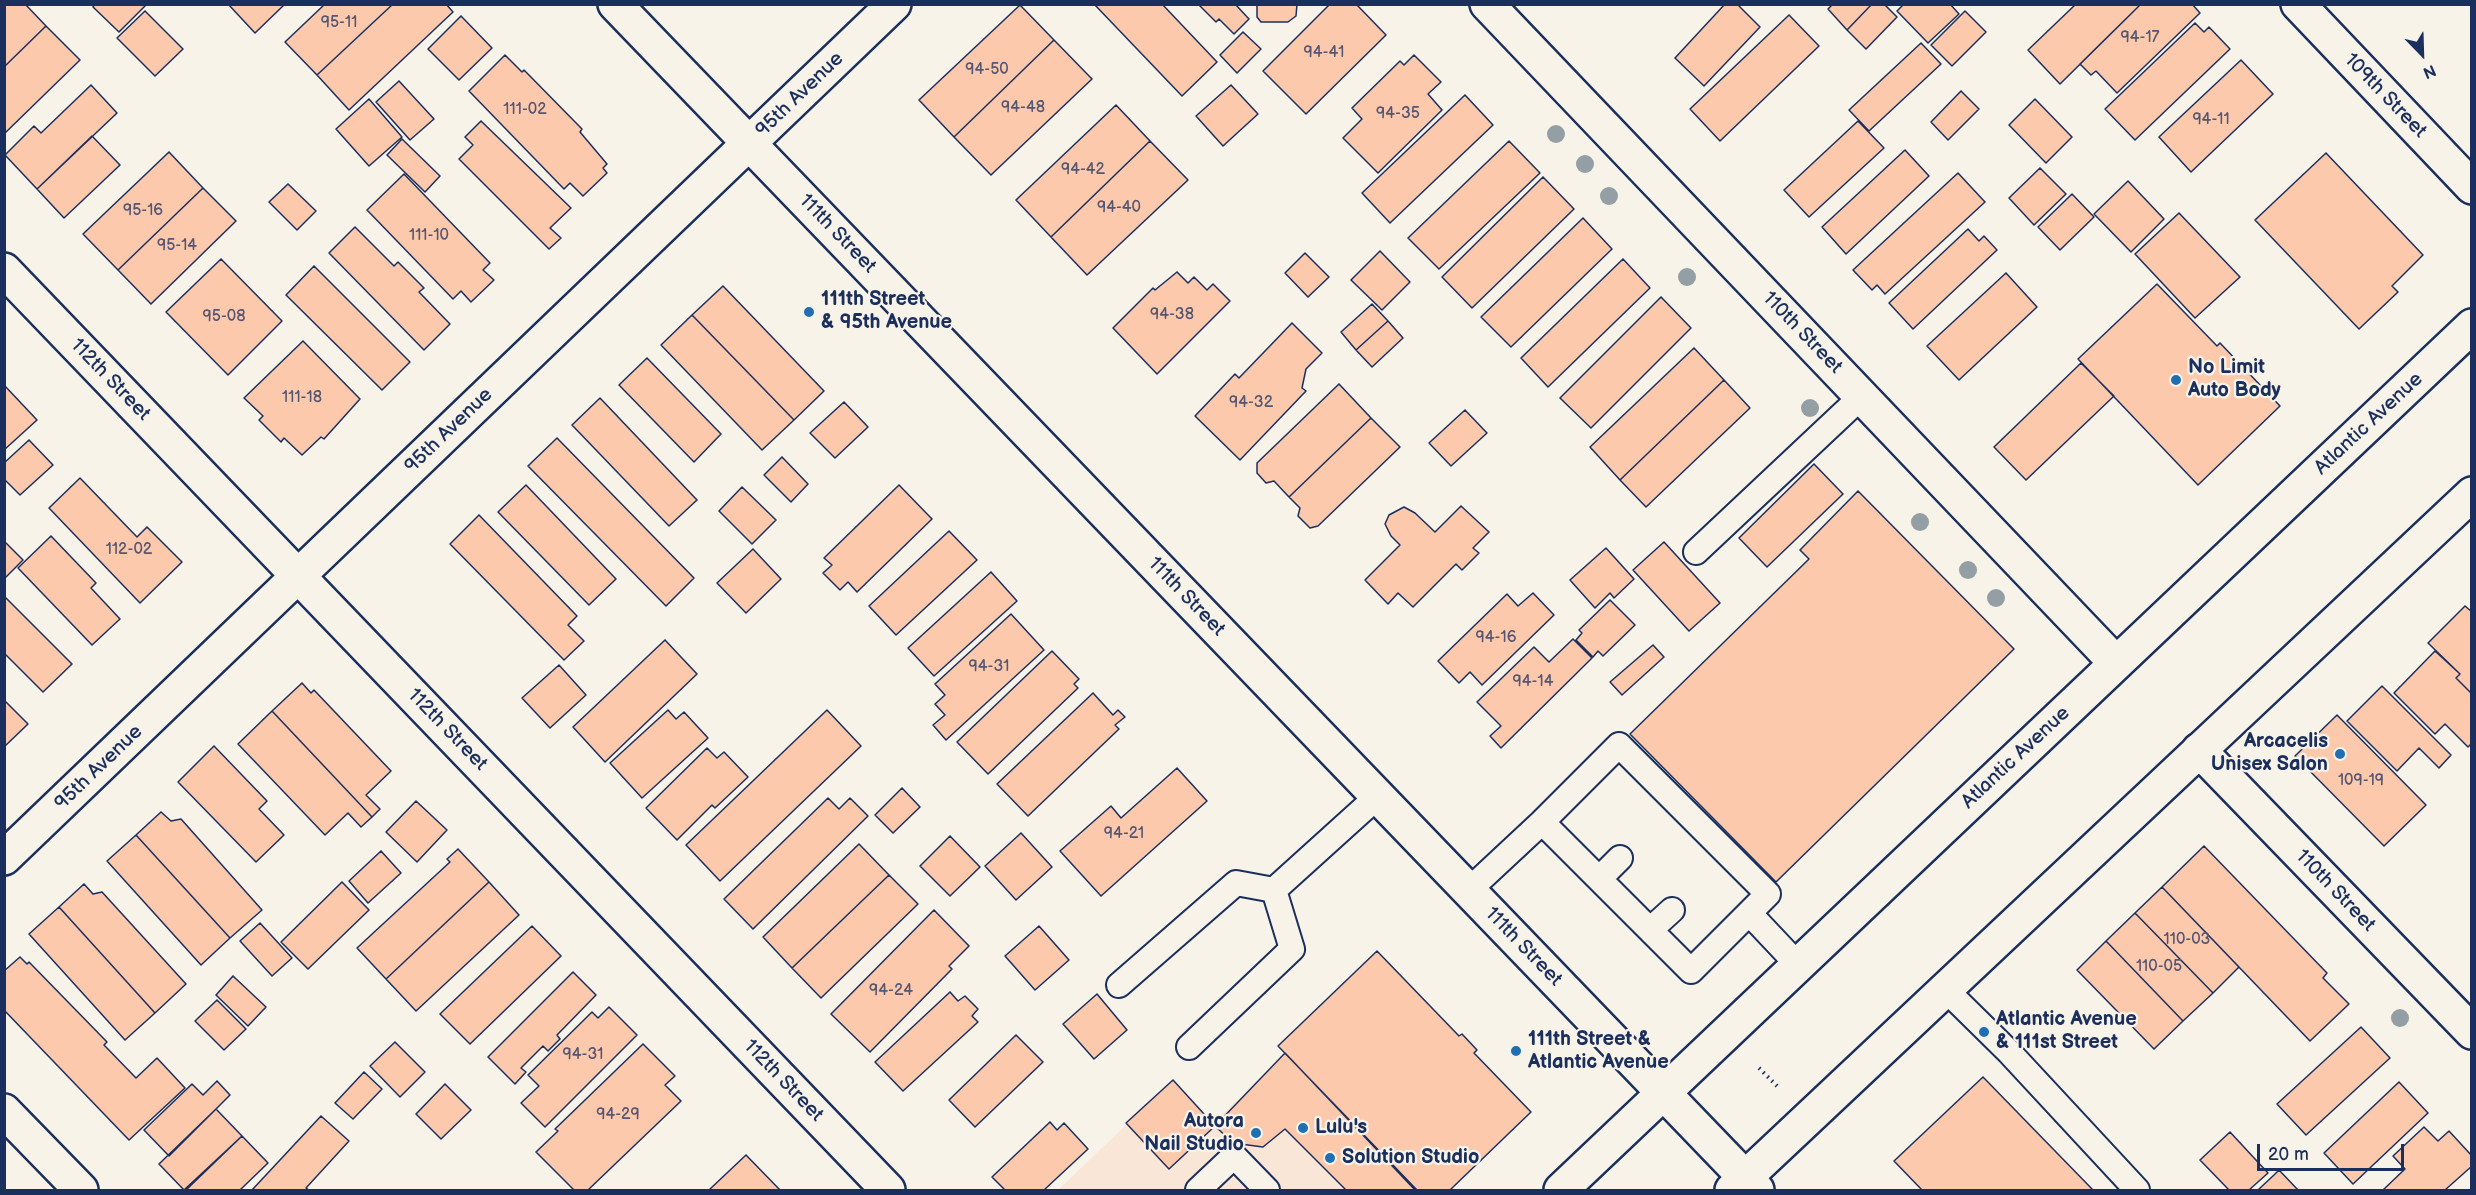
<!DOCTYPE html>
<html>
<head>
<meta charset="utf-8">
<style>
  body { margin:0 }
  #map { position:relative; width:2476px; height:1195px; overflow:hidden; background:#f7f3e8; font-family:"Balsamiq Sans",sans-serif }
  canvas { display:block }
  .frame { position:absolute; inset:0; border:6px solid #1b2f5e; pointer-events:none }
  .north { position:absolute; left:2392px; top:24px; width:60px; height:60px; -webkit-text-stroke:4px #f7f3e8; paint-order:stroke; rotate:157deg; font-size:16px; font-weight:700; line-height:24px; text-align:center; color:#1b2f5e }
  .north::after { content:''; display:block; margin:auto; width:21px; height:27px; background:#1b2f5e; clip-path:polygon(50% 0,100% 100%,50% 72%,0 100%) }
  .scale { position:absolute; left:2257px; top:1144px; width:147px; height:27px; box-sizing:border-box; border:3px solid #1b2f5e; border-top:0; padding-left:8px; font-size:18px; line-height:21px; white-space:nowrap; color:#1b2f5e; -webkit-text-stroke:4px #f7f3e8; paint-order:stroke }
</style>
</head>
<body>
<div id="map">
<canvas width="2476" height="1195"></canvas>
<div class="frame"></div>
<div class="north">N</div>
<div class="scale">20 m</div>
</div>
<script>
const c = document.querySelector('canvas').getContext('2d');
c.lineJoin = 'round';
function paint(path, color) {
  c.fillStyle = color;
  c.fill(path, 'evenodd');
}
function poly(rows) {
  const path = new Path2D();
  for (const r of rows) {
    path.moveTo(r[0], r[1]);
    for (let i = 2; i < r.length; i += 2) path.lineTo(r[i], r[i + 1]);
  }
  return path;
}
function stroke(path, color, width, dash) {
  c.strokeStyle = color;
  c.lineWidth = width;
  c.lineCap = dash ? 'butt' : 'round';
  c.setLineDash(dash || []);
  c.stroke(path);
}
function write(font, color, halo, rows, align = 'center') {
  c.font = font + ' "Balsamiq Sans",sans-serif';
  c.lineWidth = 4.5;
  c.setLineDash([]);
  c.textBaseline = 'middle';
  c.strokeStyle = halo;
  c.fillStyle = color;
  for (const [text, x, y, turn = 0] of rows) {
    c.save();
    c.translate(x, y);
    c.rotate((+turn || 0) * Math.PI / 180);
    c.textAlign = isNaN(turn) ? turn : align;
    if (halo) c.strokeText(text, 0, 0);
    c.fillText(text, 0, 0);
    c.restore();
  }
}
paint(poly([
  [1286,1054,1418,1190,1058,1190,1173,1080,1213,1123]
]), '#f9e6d6');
const building = poly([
  [4,4,25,4,46,26,4,67,4,4],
  [95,4,147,4,119,32,93,7,95,4],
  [228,4,285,4,255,33,228,4],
  [325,4,393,4,317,75,285,42,325,4],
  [393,4,446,4,453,12,349,110,317,75,393,4],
  [1094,4,1162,4,1217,62,1182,96,1094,4],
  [1198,4,1235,4,1249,19,1234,34,1219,19,1216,22,1198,4],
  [1257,4,1297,4,1296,16,1288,22,1261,22,1257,17,1257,4],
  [1330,4,1356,4,1386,35,1306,114,1263,71,1330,4],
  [1725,4,1737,4,1760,27,1704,86,1675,58,1725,4],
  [1833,4,1872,4,1847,30,1828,9,1833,4],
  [1872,4,1884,4,1897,17,1866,49,1847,30,1872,4],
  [1904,4,1950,4,1959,14,1928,43,1897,11,1904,4],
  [2076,4,2141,4,2060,84,2028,50,2076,4],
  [2141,4,2192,4,2200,13,2117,93,2096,71,2091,75,2080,64,2141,4],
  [1020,5,1054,40,954,137,919,100,1020,5],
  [145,11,183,49,155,76,117,38,145,11],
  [1965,11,1986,32,1952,66,1931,45,1965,11],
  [1789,15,1819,46,1720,141,1690,109,1789,15],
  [461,16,492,48,459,80,428,49,461,16],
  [2195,23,2204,32,2209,27,2230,49,2135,140,2105,109,2195,23],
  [46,26,80,60,4,134,4,67,46,26],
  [1243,32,1261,49,1237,73,1220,55,1243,32],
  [1054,40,1092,79,991,175,954,137,1054,40],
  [1921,43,1941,64,1869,131,1849,110,1921,43],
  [505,55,522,72,524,70,582,129,580,132,607,164,603,168,607,173,583,196,570,183,564,189,469,91,505,55],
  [1414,55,1441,82,1428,94,1442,110,1378,173,1343,138,1362,119,1352,108,1400,61,1404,65,1414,55],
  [2241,60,2273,94,2191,172,2159,137,2241,60],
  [399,81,434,119,410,140,376,102,399,81],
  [91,85,117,113,37,189,5,155,34,126,41,133,91,85],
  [1231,85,1258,114,1223,146,1196,116,1231,85],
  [1961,91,1979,109,1948,140,1931,122,1961,91],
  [1465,95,1493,125,1390,223,1362,193,1465,95],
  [369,99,402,137,369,166,336,129,369,99],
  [2035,99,2072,137,2046,163,2009,125,2035,99],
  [1116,105,1150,141,1051,237,1016,200,1116,105],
  [481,121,571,208,550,228,561,238,549,249,459,159,473,145,465,137,481,121],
  [1858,121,1884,148,1809,217,1784,190,1858,121],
  [92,136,120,165,64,218,37,189,92,136],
  [402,139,440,176,425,192,387,155,402,139],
  [1150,141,1188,180,1087,275,1051,237,1150,141],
  [1509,141,1540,173,1439,269,1408,238,1509,141],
  [1905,150,1929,176,1846,254,1822,227,1905,150],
  [169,152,203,188,118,270,83,234,169,152],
  [2326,153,2423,255,2392,286,2398,292,2359,329,2255,220,2326,153],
  [2040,168,2066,194,2034,225,2009,198,2040,168],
  [1958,173,1985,202,1885,294,1877,285,1872,290,1853,270,1958,173],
  [404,174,490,263,483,270,494,280,471,302,461,291,453,299,367,210,404,174],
  [1543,177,1574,209,1472,308,1442,277,1543,177],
  [2128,181,2164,219,2131,252,2094,214,2128,181],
  [288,184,316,211,297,230,269,202,288,184],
  [203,188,236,221,151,304,118,270,203,188],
  [2072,194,2094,217,2060,250,2038,227,2072,194],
  [2179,213,2240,277,2195,318,2135,254,2179,213],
  [1583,218,1612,249,1511,347,1481,317,1583,218],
  [355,227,394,266,398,262,424,288,419,292,450,324,424,350,329,253,355,227],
  [1968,229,1979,241,1984,236,1997,250,1913,329,1889,303,1968,229],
  [1380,251,1410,282,1382,310,1351,280,1380,251],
  [1305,253,1329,277,1308,297,1285,273,1305,253],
  [221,259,282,321,228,375,166,312,221,259],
  [1623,259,1650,288,1548,387,1521,358,1623,259],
  [314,266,410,362,382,390,286,295,314,266],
  [1177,272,1188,283,1194,277,1207,290,1213,284,1230,301,1157,374,1113,328,1153,288,1155,290,1177,272],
  [2006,273,2037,307,1959,380,1927,346,2006,273],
  [2157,284,2217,346,2220,343,2280,406,2198,485,2078,359,2157,284],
  [723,286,824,391,794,420,692,315,723,286],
  [1661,297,1691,328,1591,428,1560,398,1661,297],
  [1372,304,1388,321,1356,350,1341,332,1372,304],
  [692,315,794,420,762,450,661,345,692,315],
  [1388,321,1403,338,1372,367,1356,350,1388,321],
  [1292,323,1322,353,1306,369,1302,388,1306,391,1240,460,1195,416,1235,374,1239,378,1292,323],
  [303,341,360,399,324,439,321,437,302,455,284,438,281,442,259,420,263,416,244,398,303,341],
  [1694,348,1724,380,1620,480,1590,447,1694,348],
  [647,358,721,434,694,462,619,385,647,358],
  [2081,363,2114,396,2026,480,1994,447,2081,363],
  [1724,380,1750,408,1646,507,1620,480,1724,380],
  [1339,384,1371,418,1289,497,1274,481,1266,483,1257,473,1257,463,1339,384],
  [4,385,37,420,4,450,4,385],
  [600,398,697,500,669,526,572,425,600,398],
  [844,402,868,427,835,458,810,433,844,402],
  [1465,410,1487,433,1451,466,1429,443,1465,410],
  [1371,418,1400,447,1318,526,1310,528,1298,516,1300,508,1289,497,1371,418],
  [557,438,694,578,666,606,528,466,557,438],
  [29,440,53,465,20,495,4,479,4,463,29,440],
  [782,457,808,484,791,502,764,475,782,457],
  [1814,464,1843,494,1767,567,1739,538,1814,464],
  [80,478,137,537,147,527,182,562,140,603,49,508,80,478],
  [526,485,616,579,589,605,498,512,526,485],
  [899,485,932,519,857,592,848,582,840,590,823,573,832,565,824,558,899,485],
  [742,487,776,520,752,544,719,511,742,487],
  [1858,491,2014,649,1776,882,1630,734,1809,559,1800,550,1858,491],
  [1461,506,1489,532,1473,548,1479,553,1462,570,1456,564,1413,607,1398,593,1388,604,1365,580,1400,545,1391,536,1385,524,1389,515,1404,507,1415,513,1435,532,1461,506],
  [479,515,577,616,568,625,584,641,564,660,450,544,479,515],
  [949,531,977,560,896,635,869,606,949,531],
  [51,536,96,583,91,588,120,619,92,645,18,568,51,536],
  [4,541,23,560,4,579,4,541],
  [1664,542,1720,603,1689,631,1633,570,1664,542],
  [1606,548,1634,579,1614,598,1610,593,1595,608,1570,580,1606,548],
  [753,549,781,579,746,613,717,583,753,549],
  [991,572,1017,601,934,676,908,648,991,572],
  [1533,593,1554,615,1482,685,1470,672,1459,683,1438,661,1507,594,1518,606,1533,593],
  [4,596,72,664,43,692,4,653,4,596],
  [1610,600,1635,625,1603,656,1598,651,1593,657,1576,640,1582,633,1579,630,1610,600],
  [2465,606,2472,612,2472,694,2456,678,2460,674,2428,643,2465,606],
  [1011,614,1044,650,946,740,933,725,945,715,935,704,945,695,935,684,1011,614],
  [1573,639,1592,658,1501,748,1490,736,1501,726,1477,702,1534,647,1549,662,1573,639],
  [665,640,697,674,605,762,573,727,665,640],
  [1653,645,1664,657,1622,695,1610,682,1653,645],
  [1052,651,1079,679,1074,684,1078,688,988,774,957,742,1052,651],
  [2435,651,2460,674,2456,678,2472,694,2472,743,2468,747,2445,724,2435,734,2394,693,2435,651],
  [559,665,586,695,550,728,522,698,559,665],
  [302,683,311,693,314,690,391,771,366,795,380,809,372,817,272,711,302,683],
  [2382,686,2451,755,2439,768,2419,748,2397,771,2347,721,2382,686],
  [1093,693,1113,715,1118,710,1125,717,1115,725,1119,729,1028,816,997,784,1093,693],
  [4,700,28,724,4,747,4,700],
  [668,710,676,719,684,712,708,738,642,798,610,763,668,710],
  [827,710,861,746,720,881,686,845,827,710],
  [272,711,372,817,361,827,348,813,325,835,238,744,272,711],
  [2337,715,2426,805,2384,846,2295,756,2337,715],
  [214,746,267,801,259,809,284,835,256,862,178,782,214,746],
  [707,748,717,758,724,752,748,777,715,808,712,805,677,840,646,808,707,748],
  [1177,768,1207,801,1101,896,1060,851,1111,806,1121,818,1177,768],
  [902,788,920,807,893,833,875,815,902,788],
  [828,798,839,809,850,798,868,816,753,929,724,899,828,798],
  [416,801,447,830,417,862,386,832,416,801],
  [161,812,171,821,181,819,262,910,230,938,136,835,161,812],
  [1021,833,1052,867,1016,900,985,866,1021,833],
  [136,835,230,938,201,965,107,861,136,835],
  [950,836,980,867,950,896,920,866,950,836],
  [859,844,889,875,792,968,763,937,859,844],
  [2204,846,2327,973,2323,978,2349,1004,2310,1041,2162,887,2204,846],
  [458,849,489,882,386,979,357,948,450,862,447,859,458,849],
  [381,851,401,873,368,903,349,881,381,851],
  [889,875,918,904,821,998,792,968,889,875],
  [342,882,369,910,308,969,281,942,342,882],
  [489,882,519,915,416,1011,386,979,489,882],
  [84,884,93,894,102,892,186,984,155,1013,59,907,84,884],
  [2162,887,2239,967,2213,993,2135,913,2162,887],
  [59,907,155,1013,125,1040,29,934,59,907],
  [934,910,969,946,949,966,952,969,870,1052,831,1014,934,910],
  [2135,913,2213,993,2183,1021,2106,941,2135,913],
  [260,923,292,958,272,976,240,941,260,923],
  [532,926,561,956,470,1044,440,1014,532,926],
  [1039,926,1069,960,1035,990,1005,956,1039,926],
  [2106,941,2183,1021,2154,1049,2077,970,2106,941],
  [1377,951,1459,1036,1462,1034,1477,1050,1474,1053,1531,1112,1450,1190,1417,1190,1278,1046,1377,951],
  [20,957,27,964,29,962,107,1042,104,1045,136,1078,157,1058,185,1088,129,1140,4,1010,4,971,20,957],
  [573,972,596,995,557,1035,560,1039,548,1051,543,1046,521,1068,526,1072,515,1084,488,1057,573,972],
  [233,976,266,1007,248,1026,216,995,233,976],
  [950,992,958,1001,965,996,978,1009,972,1016,978,1022,903,1091,875,1062,950,992],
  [1097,994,1127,1030,1094,1059,1063,1024,1097,994],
  [217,1000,246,1029,224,1050,195,1021,217,1000],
  [609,1007,637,1035,545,1127,521,1103,539,1086,528,1075,592,1012,598,1018,609,1007],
  [2361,1027,2390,1058,2306,1135,2277,1104,2361,1027],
  [1016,1035,1043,1062,975,1127,949,1100,1016,1035],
  [395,1042,425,1072,400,1097,370,1066,395,1042],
  [643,1044,675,1076,665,1085,681,1101,588,1190,574,1190,536,1152,558,1131,555,1129,643,1044],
  [1285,1053,1286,1054,1415,1190,1346,1190,1285,1129,1263,1147,1233,1143,1215,1126,1285,1053],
  [364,1072,382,1089,353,1119,335,1103,364,1072],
  [1983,1077,2093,1190,1922,1190,1894,1161,1983,1077],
  [1173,1080,1215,1126,1169,1169,1126,1123,1173,1080],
  [217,1081,230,1095,169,1156,144,1130,192,1084,203,1095,217,1081],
  [2399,1082,2428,1113,2353,1184,2324,1153,2399,1082],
  [445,1084,471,1110,441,1139,416,1114,445,1084],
  [216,1109,242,1136,184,1190,159,1164,216,1109],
  [321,1116,349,1141,306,1188,309,1190,252,1190,321,1116],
  [1050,1122,1057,1130,1064,1123,1088,1149,1044,1190,1005,1190,992,1177,1050,1122],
  [2424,1127,2438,1141,2449,1131,2472,1156,2472,1166,2445,1190,2383,1190,2405,1169,2393,1156,2424,1127],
  [2230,1132,2268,1173,2249,1190,2229,1190,2200,1160,2230,1132],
  [242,1136,268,1163,240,1190,186,1190,242,1136],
  [746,1155,780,1190,709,1190,746,1155],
  [2279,1170,2298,1190,2258,1190,2274,1175,2279,1170]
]);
paint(building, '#fdc9ad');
stroke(building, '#1b2f5e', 1.5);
const lane = poly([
  [1696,552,1862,396],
  [1619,745,1768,894,1691,971,1542,822,1619,745],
  [1599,879,1620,858],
  [1468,891,1542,822],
  [1749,913,1799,966],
  [1650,930,1672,910],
  [1119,985,1236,883,1274,890,1378,796],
  [1946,990,2009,1052,2137,1190],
  [1189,1047,1292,949,1274,890],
  [1198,1190,1234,1156,1267,1190]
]);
const street = poly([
  [615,4,1757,1190],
  [1487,4,2116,663],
  [2298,4,2472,187],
  [4,270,888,1190],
  [2199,750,2472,1032],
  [4,858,894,4],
  [4,1111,81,1190]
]);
const primary = poly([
  [1561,1190,2472,326],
  [1732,1190,2472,494]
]);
stroke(lane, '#1b2f5e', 28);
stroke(street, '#1b2f5e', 38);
stroke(primary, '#1b2f5e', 38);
stroke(poly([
  [1759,1068,1780,1089]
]), '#1b2f5e', 4, [1.5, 4.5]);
stroke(lane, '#f7f3e8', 24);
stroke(street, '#f7f3e8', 33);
stroke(primary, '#f7f3e8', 33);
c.fillStyle = '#939fa4';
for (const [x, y] of [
  [1556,134],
  [1585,164],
  [1609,196],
  [1687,277],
  [1810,408],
  [1920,522],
  [1968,570],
  [1996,598],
  [2400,1018]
]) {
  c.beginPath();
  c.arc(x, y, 9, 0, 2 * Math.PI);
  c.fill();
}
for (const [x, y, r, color] of [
  [809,312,6,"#1f6fb2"],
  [2176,380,6,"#1f6fb2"],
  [2340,754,6,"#1f6fb2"],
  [1984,1032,6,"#1f6fb2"],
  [1516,1051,6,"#1f6fb2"],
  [1303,1128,6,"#1f6fb2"],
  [1256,1133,6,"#1f6fb2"],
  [1330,1158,6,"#1f6fb2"]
]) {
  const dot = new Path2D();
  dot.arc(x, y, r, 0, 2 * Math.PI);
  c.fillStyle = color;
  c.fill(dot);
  stroke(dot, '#f7f3e8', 2);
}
write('16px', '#545672', null, [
  ["95-11",339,23],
  ["94-17",2140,38],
  ["94-41",1324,53],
  ["94-50",987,70],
  ["94-48",1023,108],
  ["111-02",525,110],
  ["94-35",1398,114],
  ["94-11",2211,120],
  ["94-42",1083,170],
  ["94-40",1119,208],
  ["95-16",143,211],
  ["111-10",429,236],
  ["95-14",177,246],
  ["94-38",1172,315],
  ["95-08",224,317],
  ["111-18",302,398],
  ["94-32",1251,403],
  ["112-02",129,550],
  ["94-16",1496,638],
  ["94-31",989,667],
  ["94-14",1533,682],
  ["109-19",2361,781],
  ["94-21",1124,834],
  ["110-03",2187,940],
  ["110-05",2159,967],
  ["94-24",891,991],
  ["94-31",583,1055],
  ["94-29",618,1115]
]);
write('20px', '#1b2f5e', '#f7f3e8', [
  ["95th Avenue",800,95,-44],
  ["109th Street",2385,96,46],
  ["111th Street",837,234,46],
  ["110th Street",1802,333,46],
  ["112th Street",110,380,46],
  ["Atlantic Avenue",2369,424,-43],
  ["95th Avenue",449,431,-44],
  ["111th Street",1186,597,46],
  ["112th Street",447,730,46],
  ["Atlantic Avenue",2016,758,-43],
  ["95th Avenue",99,768,-44],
  ["110th Street",2335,891,46],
  ["111th Street",1523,947,46],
  ["112th Street",783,1081,46]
]);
write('bold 20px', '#1b2f5e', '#f7f3e8', [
  ["111th Street",821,300],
  ["& 95th Avenue",821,323],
  ["No Limit",2188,368],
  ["Auto Body",2188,391],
  ["Arcacelis",2328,742,"right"],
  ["Unisex Salon",2328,765,"right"],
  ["Atlantic Avenue",1996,1020],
  ["& 111st Street",1996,1043],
  ["111th Street &",1528,1040],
  ["Atlantic Avenue",1528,1063],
  ["Autora",1244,1122,"right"],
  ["Nail Studio",1244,1145,"right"],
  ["Lulu's",1315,1128],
  ["Solution Studio",1342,1158]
], 'left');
</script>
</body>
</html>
